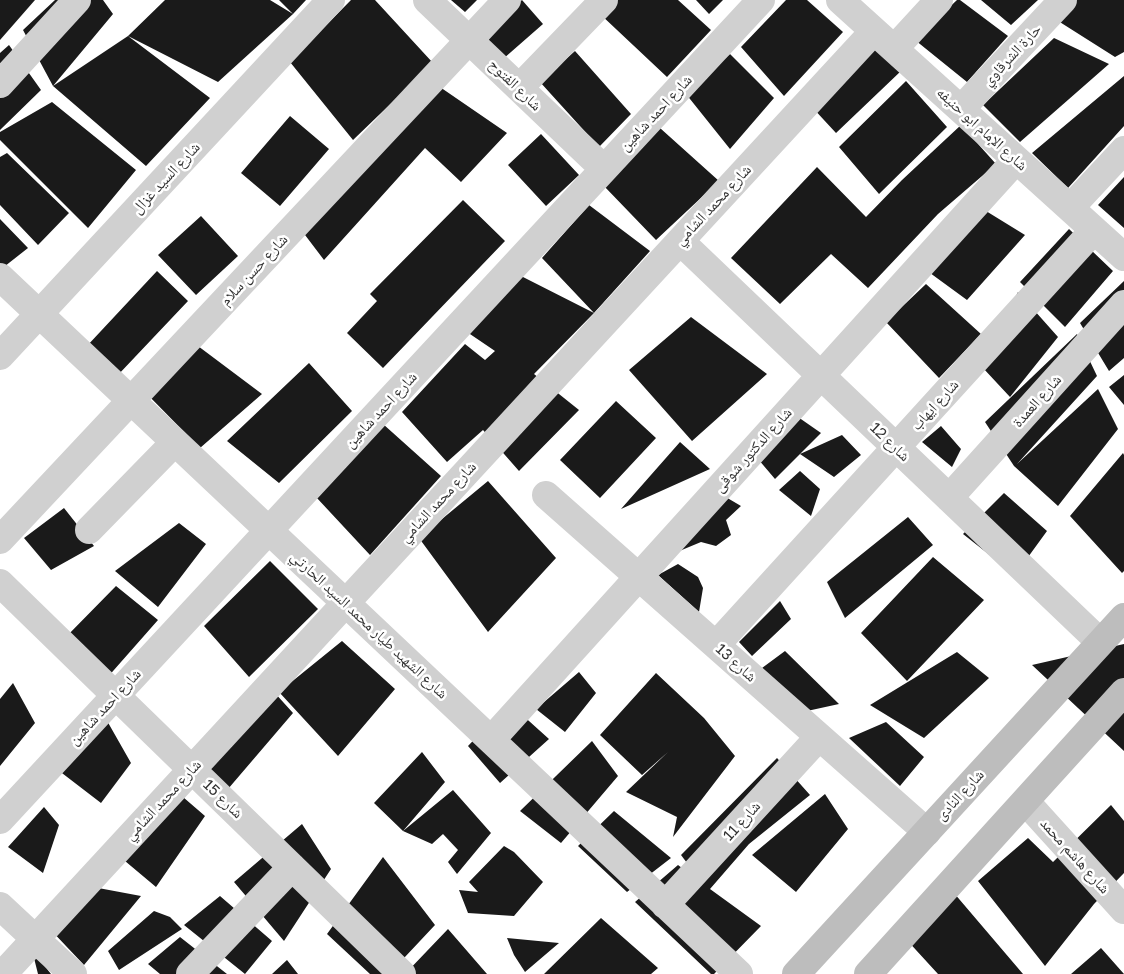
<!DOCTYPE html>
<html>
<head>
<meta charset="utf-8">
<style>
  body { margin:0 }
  canvas { display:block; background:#fff }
</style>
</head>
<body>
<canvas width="1124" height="974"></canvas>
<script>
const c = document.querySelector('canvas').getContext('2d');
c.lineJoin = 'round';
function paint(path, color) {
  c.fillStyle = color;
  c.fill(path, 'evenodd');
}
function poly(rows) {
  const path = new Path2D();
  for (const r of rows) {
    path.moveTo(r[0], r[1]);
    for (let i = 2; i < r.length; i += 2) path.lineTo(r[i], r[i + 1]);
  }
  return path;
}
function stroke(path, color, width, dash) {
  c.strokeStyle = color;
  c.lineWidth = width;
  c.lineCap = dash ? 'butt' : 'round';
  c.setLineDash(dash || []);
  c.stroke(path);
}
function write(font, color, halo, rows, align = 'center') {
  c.font = font + ' "Golos Text","Noto Naskh Arabic",sans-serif';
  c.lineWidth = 5;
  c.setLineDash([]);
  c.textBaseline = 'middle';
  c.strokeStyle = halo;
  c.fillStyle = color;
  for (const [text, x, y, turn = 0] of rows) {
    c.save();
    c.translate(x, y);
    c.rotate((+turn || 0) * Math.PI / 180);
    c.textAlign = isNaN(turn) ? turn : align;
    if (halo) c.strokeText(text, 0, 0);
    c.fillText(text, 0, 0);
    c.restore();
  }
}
paint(poly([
  [0,0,35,0,0,40],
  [55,0,103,0,113,14,53,86,23,30],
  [165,0,270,0,293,14,279,0,306,0,293,14,218,82,128,36],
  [351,0,375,0,433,63,353,140,290,62],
  [451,0,477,0,465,12],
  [522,0,543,24,503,59,482,35],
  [613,0,678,0,711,30,667,77,600,14],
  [696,0,723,0,709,14],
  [786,0,807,0,843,32,784,96,741,47],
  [957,0,960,0,1008,36,967,82,915,40],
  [981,0,1038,0,1011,25],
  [1072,0,1124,0,1124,52,1115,57,1055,19],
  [128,36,210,98,146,166,53,86],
  [1054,38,1109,64,1020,142,983,105],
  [9,45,41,90,0,130,0,53],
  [876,45,901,71,836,133,811,106],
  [575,51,631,114,599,147,540,82],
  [730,54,774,98,730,149,686,94],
  [1124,76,1124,126,1068,188,1032,153],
  [906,81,947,127,879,194,839,147],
  [437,85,507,133,461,182,425,148,324,260,302,231],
  [52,102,136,170,88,228,0,140,0,132],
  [290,116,329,149,280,206,241,173],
  [961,125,996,164,938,214,868,288,831,254,780,304,731,258,817,167,866,217,902,180],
  [660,128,719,181,656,240,603,185],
  [541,134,579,175,546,206,508,165],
  [7,153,69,213,38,245,0,205,0,157],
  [1124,177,1124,228,1098,205],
  [463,200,505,241,383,368,347,333,377,301,370,294],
  [589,205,650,251,594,313,534,374,579,410,519,471,483,430,447,462,402,412,465,344,485,360,495,351,467,332,521,276,594,313,542,258],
  [986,211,1025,235,967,300,915,262],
  [201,216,238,256,196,295,158,255],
  [0,219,28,248,0,270],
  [1069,229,1113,271,1065,327,1020,282],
  [157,271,188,301,117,376,86,347],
  [1124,281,1124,358,1109,371,1080,323],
  [926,284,981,334,939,378,886,322],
  [1018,292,1058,337,1010,397,983,368],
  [691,317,767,374,692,441,629,370],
  [1077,334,1097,376,1017,464,1098,389,1118,429,1058,506,1014,466,985,422],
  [194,343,262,394,200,448,144,391],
  [309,363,352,411,279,483,227,441],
  [1124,375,1124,405,1109,387],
  [616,401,656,438,600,498,560,460],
  [798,417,821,433,800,454,842,435,861,455,834,477,800,454,775,479,758,459],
  [383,424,441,476,370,555,316,497],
  [941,426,961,449,952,467,922,442],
  [680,442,710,469,621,509],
  [1123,453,1124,455,1124,571,1122,573,1070,516],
  [800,471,820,489,811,516,779,490],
  [488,481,556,558,488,632,419,538],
  [1004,493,1047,531,1015,575,963,534],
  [724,496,741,506,726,520,731,535,716,546,701,542,677,552],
  [64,508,94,546,51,570,24,538],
  [908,517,933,545,845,618,827,582],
  [179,523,206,544,158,607,115,571],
  [933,557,984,600,907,681,861,633],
  [270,561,318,609,249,677,204,626],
  [678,564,698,577,703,588,699,612,658,575],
  [116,586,158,620,106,679,62,641],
  [780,601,791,619,752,656,739,642],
  [342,641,395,689,338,756,279,692],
  [1124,644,1124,751,1032,665],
  [785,651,839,704,807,711,762,668],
  [957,652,989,678,924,738,870,705],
  [579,672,596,693,565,732,536,709],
  [656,673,704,718,735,756,673,837,677,817,626,792,668,752,642,775,600,735],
  [13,683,35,723,0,766,0,699],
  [274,692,293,713,228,789,199,772],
  [509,703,549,739,500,783,468,746],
  [106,719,131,763,101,803,58,770],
  [886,722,924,757,900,786,849,738],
  [592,741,618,776,561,843,520,811],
  [422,752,445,782,403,831,374,803],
  [777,758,810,795,749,844,710,889,761,926,714,974,711,974,635,902,678,865,702,883,681,855],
  [453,790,491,833,457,874,448,862,458,850,443,834,432,844,403,831],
  [176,791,205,816,156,887,125,861],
  [825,794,848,829,796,892,752,855],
  [1111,805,1124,821,1124,873,1094,904,1045,966,978,881,1028,838,1053,862],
  [44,807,59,825,43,873,8,847],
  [614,811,671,858,627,892,578,846],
  [302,824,331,869,284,941,234,882],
  [504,846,514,852,543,882,514,916,468,913,459,890,478,892,469,882],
  [383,857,435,925,389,974,370,974,327,934],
  [948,886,1023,974,938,974,894,926],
  [93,887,141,896,84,965,48,927],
  [220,896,272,941,245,974,184,925],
  [154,911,170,917,182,929,119,970,108,951],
  [601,918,658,968,651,974,544,974],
  [448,929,487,974,405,974],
  [180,937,227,974,160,974,148,964],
  [507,938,559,943,525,972,514,955],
  [1101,948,1124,974,1071,974],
  [32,950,51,974,38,974],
  [287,960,298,974,272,974]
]), '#1a1a1a');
stroke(poly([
  [427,0,604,169],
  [840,0,1124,257],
  [894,49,939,0],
  [0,84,77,0],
  [519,88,604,0],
  [961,109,1063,0],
  [1070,208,1124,150],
  [680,241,1100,642],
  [0,277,739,974],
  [0,356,331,0],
  [546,495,927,832],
  [949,498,1124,304],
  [89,530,175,442],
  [0,540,507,0],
  [0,583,402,974],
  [716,645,1094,230],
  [491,740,1016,160],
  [1026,802,1124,910],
  [0,820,761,0],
  [665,905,819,737],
  [0,906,73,974],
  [3,974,874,31],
  [190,974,292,867]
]), '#d0d0d0', 28);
stroke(poly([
  [796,974,1124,617],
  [868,974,1124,692]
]), '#bdbdbd', 28);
write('15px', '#333', '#fff', [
  ["حارة الشرقاوي",1012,55,-47],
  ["شارع الفتوح",515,85,44],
  ["شارع احمد شاهين",656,113,-47],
  ["شارع الإمام ابو حنيفه",982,129,42],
  ["شارع السيد غزال",166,178,-47],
  ["شارع محمد الشامي",713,205,-47],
  ["شارع حسن سلام",254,270,-47],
  ["شارع العمدة",1037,401,-48],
  ["شارع ايهاب",935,405,-48],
  ["شارع احمد شاهين",381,410,-47],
  ["شارع 12",890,442,44],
  ["شارع الدكتور شوقى",753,450,-48],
  ["شارع محمد الشامي",438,502,-47],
  ["شارع الشهيد طيار محمد السيد الحارتي",369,625,43],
  ["شارع 13",736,663,42],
  ["شارع احمد شاهين",105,707,-47],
  ["شارع النادى",960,795,-47],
  ["شارع 15",223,799,44],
  ["شارع محمد الشامي",163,800,-47],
  ["شارع 11",742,821,-48],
  ["شارع هاشم محمد",1075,856,48]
]);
</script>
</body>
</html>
